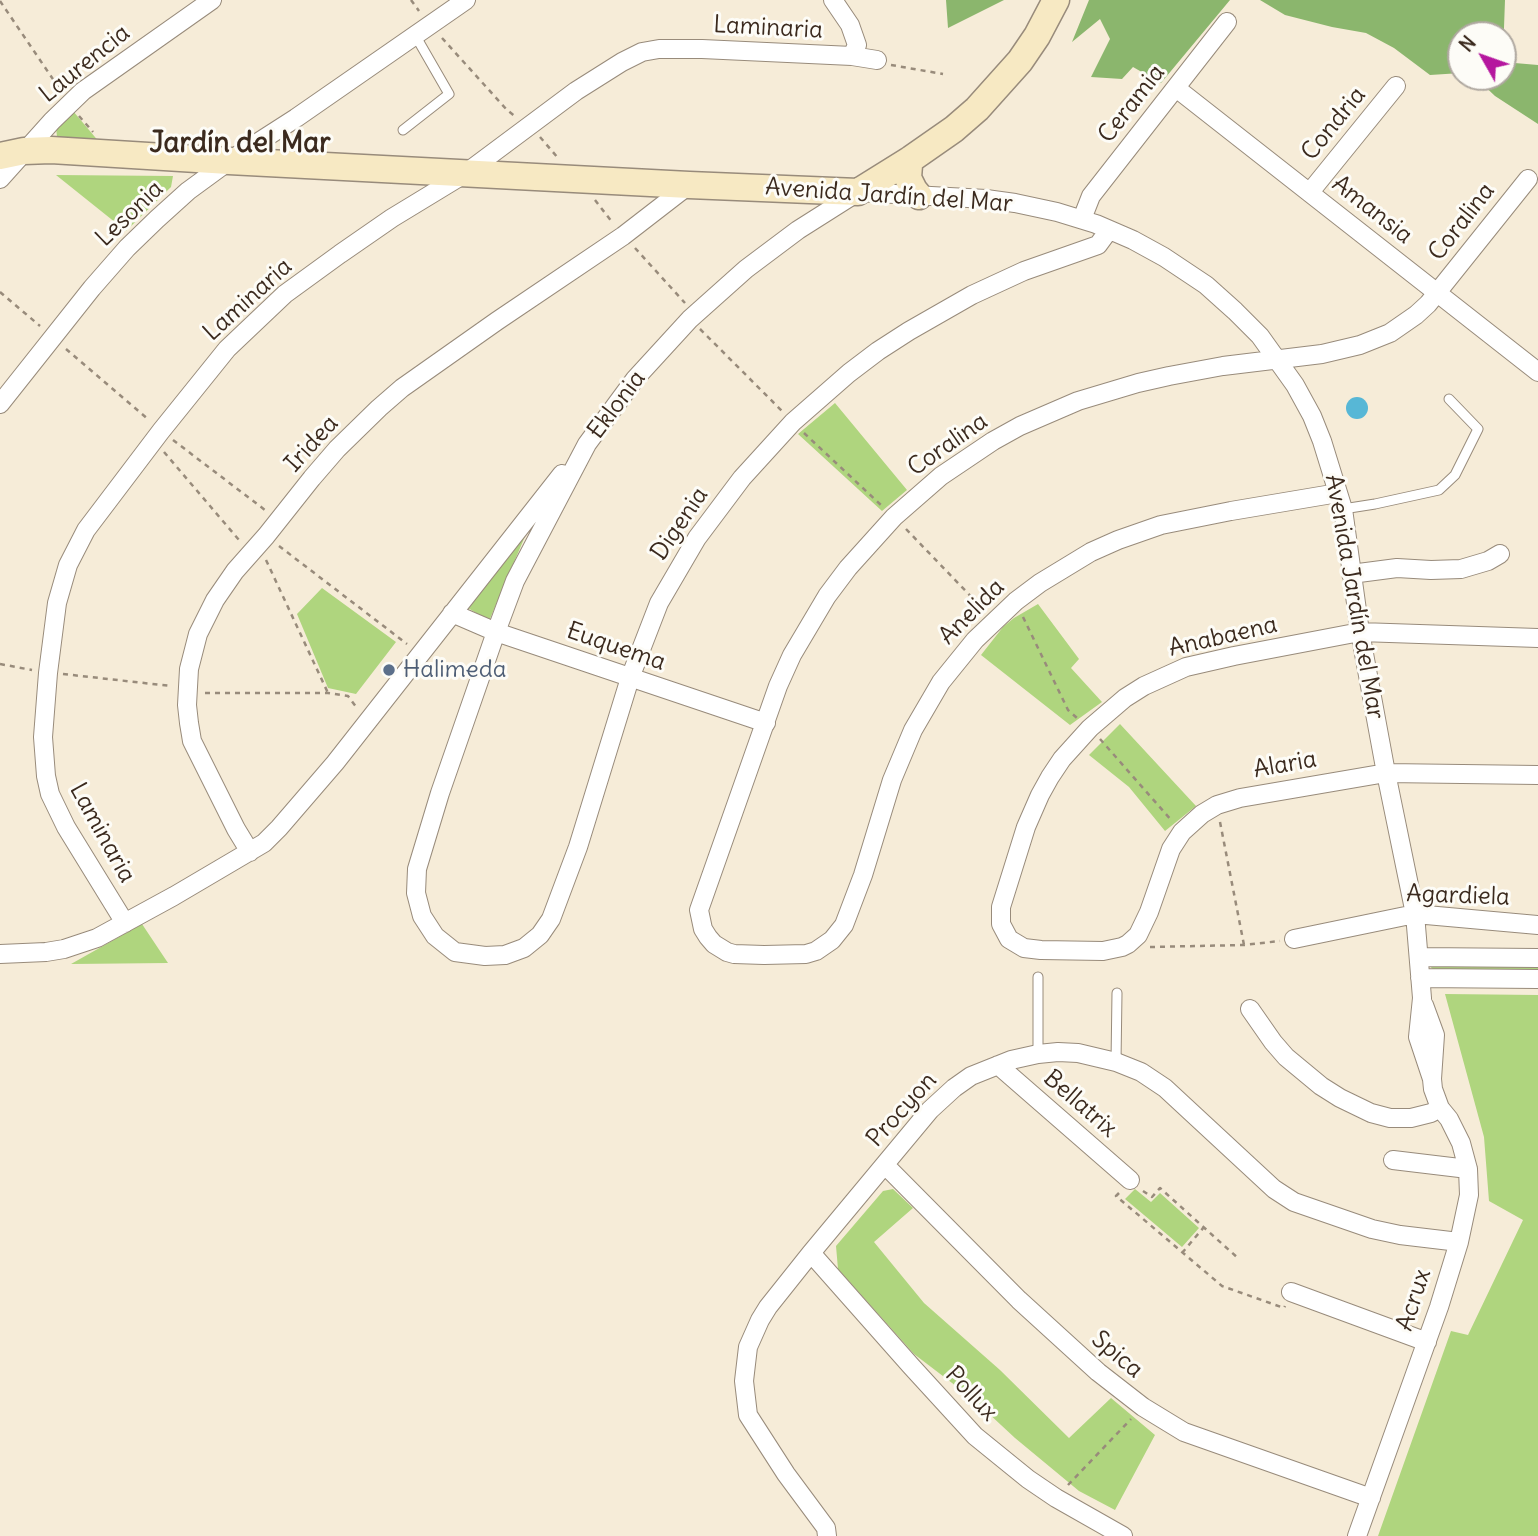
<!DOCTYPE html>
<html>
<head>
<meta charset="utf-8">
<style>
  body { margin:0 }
  #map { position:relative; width:1538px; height:1536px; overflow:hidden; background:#f6ecd8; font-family:Delius,sans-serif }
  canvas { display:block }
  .north { position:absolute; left:1447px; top:21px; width:70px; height:70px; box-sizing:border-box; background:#fdfcf7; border:2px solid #afa8a0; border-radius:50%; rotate:310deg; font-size:19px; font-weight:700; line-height:28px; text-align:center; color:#3b2a1e }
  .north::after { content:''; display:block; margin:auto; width:24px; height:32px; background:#b5179e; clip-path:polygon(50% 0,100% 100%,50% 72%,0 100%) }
</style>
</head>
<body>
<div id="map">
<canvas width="1538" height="1536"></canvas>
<div class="north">N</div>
</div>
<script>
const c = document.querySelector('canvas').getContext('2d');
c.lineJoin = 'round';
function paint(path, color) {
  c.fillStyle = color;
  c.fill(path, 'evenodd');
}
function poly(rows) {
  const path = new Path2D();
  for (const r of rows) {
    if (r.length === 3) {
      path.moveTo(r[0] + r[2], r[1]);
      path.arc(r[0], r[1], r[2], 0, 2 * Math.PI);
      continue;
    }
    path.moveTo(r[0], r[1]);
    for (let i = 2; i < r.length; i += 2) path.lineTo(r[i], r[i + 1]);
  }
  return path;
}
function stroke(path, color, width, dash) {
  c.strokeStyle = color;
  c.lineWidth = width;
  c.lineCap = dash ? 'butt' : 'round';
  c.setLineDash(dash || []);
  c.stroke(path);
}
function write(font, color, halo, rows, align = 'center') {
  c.font = font + ' Delius,sans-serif';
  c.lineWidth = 6;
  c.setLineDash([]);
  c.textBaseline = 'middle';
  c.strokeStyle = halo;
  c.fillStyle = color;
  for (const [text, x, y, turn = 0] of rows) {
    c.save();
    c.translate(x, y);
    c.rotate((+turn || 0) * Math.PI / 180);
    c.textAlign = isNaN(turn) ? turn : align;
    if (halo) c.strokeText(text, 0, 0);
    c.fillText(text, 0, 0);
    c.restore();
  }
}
paint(poly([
  [73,111,100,143,61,142,57,137,56,127],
  [56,175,173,176,171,187,126,231],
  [835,403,907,490,882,511,798,434],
  [529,527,489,621,468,608],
  [322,588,396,642,356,694,328,688,297,614],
  [1038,604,1079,659,1071,668,1102,702,1070,725,981,655,1003,627,1014,618],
  [1120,724,1196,806,1165,831,1129,787,1089,755],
  [142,924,168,963,71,964],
  [1432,966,1538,967,1538,971,1433,969,1431,968],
  [1445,994,1538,995,1538,1536,1378,1536,1451,1331,1468,1335,1523,1220,1489,1201,1484,1137],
  [893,1189,913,1208,874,1242,924,1303,1000,1370,1069,1438,1111,1398,1155,1435,1115,1510,1079,1491,1015,1438,973,1399,914,1354,838,1269,836,1246,883,1191],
  [1135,1189,1151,1202,1160,1193,1199,1228,1182,1247,1125,1199]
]), '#afd57e');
paint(poly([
  [946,0,1004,0,948,28],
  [1089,0,1230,0,1161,83,1133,67,1122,79,1091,77,1110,39,1100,19,1072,42],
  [1260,0,1505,0,1503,55,1503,35,1461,35,1461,73,1430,75,1394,48,1366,33,1332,27,1285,15],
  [1503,62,1538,65,1538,124,1495,96,1475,77,1503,77]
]), '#8bb66d');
paint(poly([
  [1357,408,11]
]), '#57b7d6');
const lane = poly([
  [403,130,449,94,415,35],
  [1343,509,1375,504,1439,490,1455,475,1478,429,1449,399],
  [1038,1054,1038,977],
  [1116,1062,1117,993]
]);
const street = poly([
  [833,0,850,25,857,45,852,56],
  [1176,88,1538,372],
  [0,179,52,121,83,91,212,0],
  [1310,192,1396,86],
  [1082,219,1091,196,1227,22],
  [1109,230,1098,245,1024,271,972,295,909,331,878,351,849,373,793,422,742,478,697,538,659,603,630,678,578,847,551,919,540,935,524,948,505,955,485,956,455,952,435,936,422,916,416,893,417,869,440,793,496,632,515,581,587,444,635,379,690,319,746,269,798,230,858,192,986,199,1015,203,1057,212,1096,224,1133,240,1164,257,1206,285,1235,311,1260,336,1295,385,1312,416,1322,441,1343,509,1360,632,1386,773,1415,914,1422,998,1418,1037,1432,1079],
  [0,404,92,288,127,248,157,219,188,191,229,161,296,118,466,0],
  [1338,493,1231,511,1161,525,1118,540,1091,552,1040,583,1016,601,975,640,941,682,913,730,892,780,863,875,844,925,832,940,816,951,806,954,764,955,734,954,727,952,714,944,708,937,703,929,699,910,778,686,792,655,827,596,848,568,894,517,941,476,993,441,1020,426,1078,401,1138,383,1169,376,1223,366,1322,354,1360,345,1390,333,1416,315,1428,304,1528,179],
  [1351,574,1397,568,1431,570,1461,569,1488,561,1500,554],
  [452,613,496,632,766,723],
  [1538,638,1360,632,1234,656,1186,667,1144,686,1125,698,1090,728,1062,759,1050,777,1040,795,1026,827,1001,907,1001,924,1009,939,1024,948,1041,950,1103,951,1122,947,1128,944,1138,935,1149,912,1171,849,1182,832,1202,814,1217,805,1240,798,1386,773,1538,775],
  [250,852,236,829,192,741,189,723,187,705,189,669,198,634,215,600,235,571,266,536,312,478,337,449,379,408,402,388,497,321,623,236,689,185],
  [125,923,66,827,50,794,46,776,43,737,48,673,57,603,68,565,86,530,161,431,227,349,285,294,340,254,392,218,466,173,576,91,622,62,642,52,659,49,702,49,852,56,877,60],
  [1294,939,1415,914,1538,925],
  [0,954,46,952,64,949,97,938,174,896,264,843,279,828,335,763,562,474],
  [1419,957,1538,958],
  [1420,978,1538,979],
  [1250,1009,1273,1042,1286,1057,1321,1086,1340,1098,1371,1113,1390,1118,1411,1118,1431,1113,1440,1108],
  [998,1065,1130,1180],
  [1393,1160,1468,1169],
  [885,1165,1019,1300,1098,1372,1143,1407,1184,1432,1371,1498],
  [811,1253,911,1366,975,1436,1028,1479,1056,1498,1123,1536],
  [1291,1292,1427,1342],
  [827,1536,826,1528,786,1474,748,1415,744,1381,748,1347,760,1320,768,1307,811,1253,930,1110,954,1088,971,1076,1011,1060,1038,1054,1058,1052,1078,1053,1116,1062,1141,1072,1165,1088,1274,1189,1294,1202,1372,1229,1400,1235,1459,1242],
  [1357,1536,1439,1307,1459,1242,1469,1195,1468,1169,1461,1143,1449,1119,1440,1108,1433,1089,1432,1079,1435,1035,1424,1005]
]);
const secondary = poly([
  [0,156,24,151,51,150,229,161,689,185,858,192,911,159,954,129,977,109,1020,61,1037,36,1056,0],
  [911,159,909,165,908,178,914,190,919,196]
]);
stroke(lane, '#988b7b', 11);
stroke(street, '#988b7b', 20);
stroke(secondary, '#988b7b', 29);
stroke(poly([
  [411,0,419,11],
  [0,1,61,91],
  [442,38,507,110,516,117],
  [891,65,943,74],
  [79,116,93,132],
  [540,137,558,158],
  [595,200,612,222],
  [635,248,685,303],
  [0,292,40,326],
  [700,329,782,411],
  [66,349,149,420],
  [804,433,881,505],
  [173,440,265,510],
  [164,452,239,540],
  [906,529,984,610],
  [279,546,407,644],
  [266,560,328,693],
  [1023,617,1068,710,1077,718],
  [0,664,32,670],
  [63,674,171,686],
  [205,693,328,693,348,696,357,708],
  [1100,739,1172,821],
  [1220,822,1244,945],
  [1150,947,1244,945,1280,941],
  [1143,1191,1152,1197,1160,1188,1239,1259],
  [1119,1193,1116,1196,1222,1286,1284,1308,1285,1306],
  [1182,1253,1204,1227],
  [1068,1485,1131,1419]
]), '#988b7b', 2.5, [5, 5]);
stroke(lane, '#fff', 9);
stroke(street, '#fff', 18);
stroke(secondary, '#f7e9c3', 26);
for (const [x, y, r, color] of [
  [389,670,7,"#5c6f8a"]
]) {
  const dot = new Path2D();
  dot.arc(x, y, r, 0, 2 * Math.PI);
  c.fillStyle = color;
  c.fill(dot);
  stroke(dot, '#fdfcf7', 2.5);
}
write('24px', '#3b2a1e', '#fdfcf7', [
  ["Laminaria",768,28,3],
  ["Laurencia",85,64,-39],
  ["Ceramia",1132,104,-52],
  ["Condria",1334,124,-51],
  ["Avenida Jardín del Mar",889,196,4],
  ["Amansia",1372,210,38],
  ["Lesonia",130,214,-44],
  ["Coralina",1462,222,-52],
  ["Laminaria",248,300,-42],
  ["Eklonia",617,405,-53],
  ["Iridea",312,444,-48],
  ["Coralina",948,445,-35],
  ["Digenia",680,524,-56],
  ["Avenida Jardín del Mar",1354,597,80],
  ["Anelida",972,612,-45],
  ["Anabaena",1223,637,-13],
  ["Euquema",616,647,19],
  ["Alaria",1285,765,-10],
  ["Laminaria",102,833,61],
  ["Agardiela",1458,896,2],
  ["Bellatrix",1080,1104,41],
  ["Procyon",902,1110,-48],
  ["Acrux",1414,1300,-72],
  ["Spica",1117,1355,40],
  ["Pollux",971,1394,47]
]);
write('24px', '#4e5e75', '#fdfcf7', [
  ["Halimeda",403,670]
], 'left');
write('bold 28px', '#3b2a1e', '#fdfcf7', [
  ["Jardín del Mar",240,144]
]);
</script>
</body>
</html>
